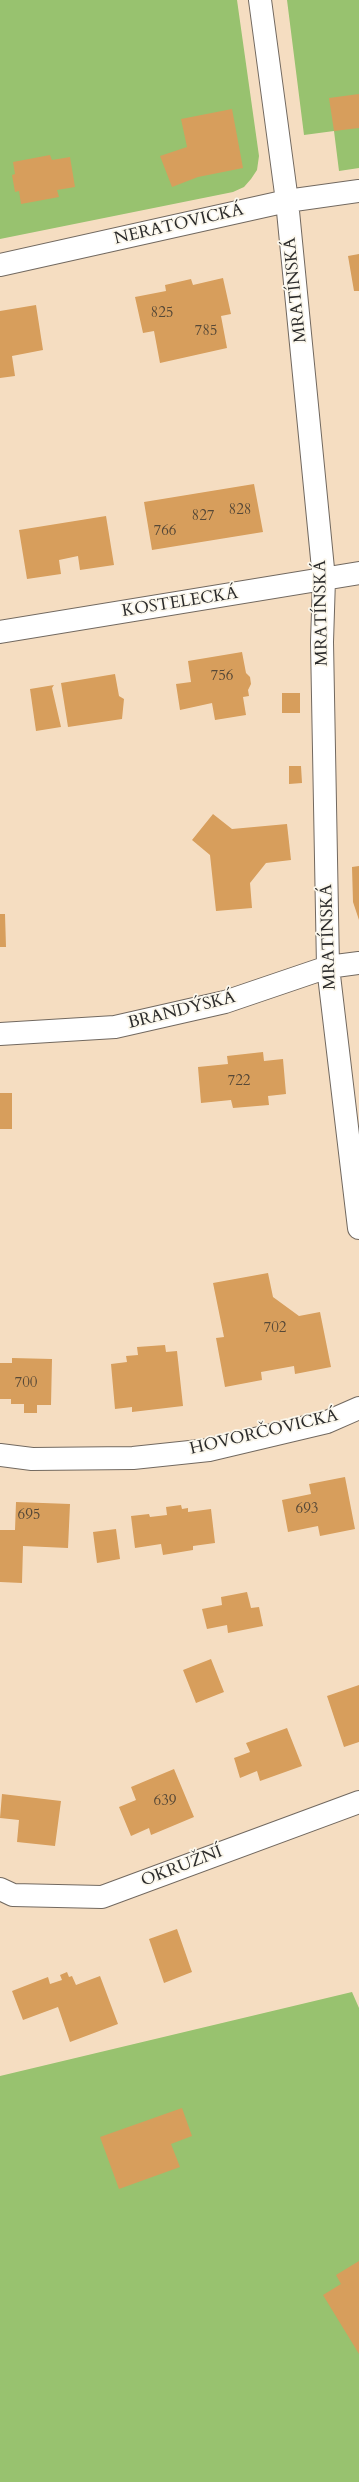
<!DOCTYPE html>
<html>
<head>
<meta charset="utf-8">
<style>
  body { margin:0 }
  canvas { display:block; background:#f5ddc1 }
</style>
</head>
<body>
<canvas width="359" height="2482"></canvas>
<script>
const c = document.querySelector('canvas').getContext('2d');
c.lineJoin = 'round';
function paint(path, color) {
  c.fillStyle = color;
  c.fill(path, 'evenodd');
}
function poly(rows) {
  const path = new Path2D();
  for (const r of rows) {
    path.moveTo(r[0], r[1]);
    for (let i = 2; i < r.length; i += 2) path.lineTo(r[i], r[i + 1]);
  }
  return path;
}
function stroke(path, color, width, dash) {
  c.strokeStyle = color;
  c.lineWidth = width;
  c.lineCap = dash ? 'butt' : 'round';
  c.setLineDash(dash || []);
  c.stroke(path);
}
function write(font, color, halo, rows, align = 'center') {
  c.font = font + ' Cardo,serif';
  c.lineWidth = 3.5;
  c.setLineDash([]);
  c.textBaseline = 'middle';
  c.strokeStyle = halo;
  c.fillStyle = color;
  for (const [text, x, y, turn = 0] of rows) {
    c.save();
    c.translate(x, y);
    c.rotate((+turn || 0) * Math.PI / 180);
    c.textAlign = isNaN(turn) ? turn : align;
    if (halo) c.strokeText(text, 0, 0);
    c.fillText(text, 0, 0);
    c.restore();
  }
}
paint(poly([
  [0,0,237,0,259,156,257,170,251,179,244,187,233,192,0,239],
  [287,0,359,0,359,168,339,171,334,131,304,135],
  [352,1992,359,2008,359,2482,0,2482,0,2076]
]), '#98c26f');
paint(poly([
  [359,94,359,128,334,131,329,98],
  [232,109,243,168,198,177,172,187,160,156,187,147,181,119],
  [50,155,52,160,70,157,75,187,57,190,59,197,21,204,19,191,15,192,12,175,15,174,13,162],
  [359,254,359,291,354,291,348,256],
  [223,278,231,314,221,316,227,348,160,363,154,331,143,333,135,297,166,291,165,285,191,279,193,285],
  [36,305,43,350,12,356,15,376,0,378,0,311],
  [254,484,263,532,152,550,144,502],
  [106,516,114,565,80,570,78,556,59,560,61,574,27,579,19,530],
  [242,652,246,673,250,677,251,684,248,690,249,696,243,697,246,715,215,720,212,703,180,710,176,684,191,682,188,661],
  [115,674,119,696,124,699,122,719,68,727,61,683],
  [54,685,52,688,61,727,36,731,30,689],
  [282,693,300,693,300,713,282,713],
  [289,766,301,766,302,783,289,784],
  [213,814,232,829,287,824,291,860,266,863,250,883,252,908,216,911,210,855,192,840],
  [359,866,359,920,353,902,352,867],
  [0,914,5,914,6,947,0,947],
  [263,1052,264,1061,283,1059,286,1094,268,1096,269,1105,233,1108,231,1100,201,1103,198,1067,228,1064,227,1056],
  [0,1093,12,1093,12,1129,0,1129],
  [268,1273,273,1297,299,1316,320,1312,331,1367,295,1374,294,1366,261,1372,262,1380,225,1387,216,1338,224,1337,213,1283],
  [165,1345,166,1352,177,1351,183,1406,132,1412,132,1407,115,1409,111,1364,127,1362,126,1356,138,1355,137,1347],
  [12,1358,52,1359,51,1405,37,1405,37,1413,24,1413,24,1404,11,1404,11,1399,0,1399,0,1363,12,1363],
  [345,1477,355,1529,320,1536,318,1526,288,1532,282,1500,311,1494,309,1484],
  [16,1502,70,1504,68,1548,23,1546,22,1583,0,1582,0,1530,15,1530],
  [181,1505,182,1509,188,1508,188,1512,211,1509,215,1543,193,1546,193,1550,163,1555,161,1544,135,1548,131,1516,149,1514,150,1517,167,1515,166,1507],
  [116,1529,120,1559,97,1563,93,1532],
  [247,1592,251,1608,259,1607,263,1626,228,1633,227,1625,207,1629,202,1609,222,1605,221,1597],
  [211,1659,224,1692,196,1703,183,1670],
  [359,1685,359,1742,344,1747,327,1696],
  [287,1728,302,1766,260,1781,257,1771,240,1778,234,1758,250,1752,246,1743],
  [174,1769,194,1817,151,1835,149,1828,131,1836,119,1807,136,1800,131,1787],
  [2,1794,61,1801,55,1846,17,1842,19,1820,0,1818],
  [177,1929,192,1972,164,1983,149,1939],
  [67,1972,69,1977,72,1976,76,1985,100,1976,118,2024,70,2042,58,2007,23,2020,12,1991,48,1977,50,1984,62,1980,60,1975],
  [182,2108,192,2136,171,2144,180,2167,119,2189,100,2137],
  [359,2261,359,2354,323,2295,341,2284,336,2275]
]), '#d79e5c');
const street = poly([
  [260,0,287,201,324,579,322,642,328,967,359,1228],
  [0,265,287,201,359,191],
  [0,632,359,573],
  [0,1034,115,1027,225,1002,328,967,359,963],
  [0,1455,32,1459,133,1458,209,1450,327,1422,359,1408],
  [0,1889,13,1895,102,1897,359,1802]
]);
stroke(street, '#726960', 24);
stroke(street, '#fff', 22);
write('15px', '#564837', null, [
  ["825",162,314],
  ["785",206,332],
  ["828",240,511],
  ["827",203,517],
  ["766",165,532],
  ["756",222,677],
  ["722",239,1082],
  ["702",275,1329],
  ["700",26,1384],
  ["693",307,1510],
  ["695",29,1516],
  ["639",165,1802]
]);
write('17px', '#2b2b2b', '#fbf7ec', [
  ["NERATOVICKÁ",179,225,-13],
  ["MRATÍNSKÁ",296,290,-96],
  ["KOSTELECKÁ",180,603,-9],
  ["MRATÍNSKÁ",322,613,-91],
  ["MRATÍNSKÁ",329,937,-92],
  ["BRANDÝSKÁ",182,1011,-14],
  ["HOVORČOVICKÁ",264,1433,-13],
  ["OKRUŽNÍ",182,1867,-21]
]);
</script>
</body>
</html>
